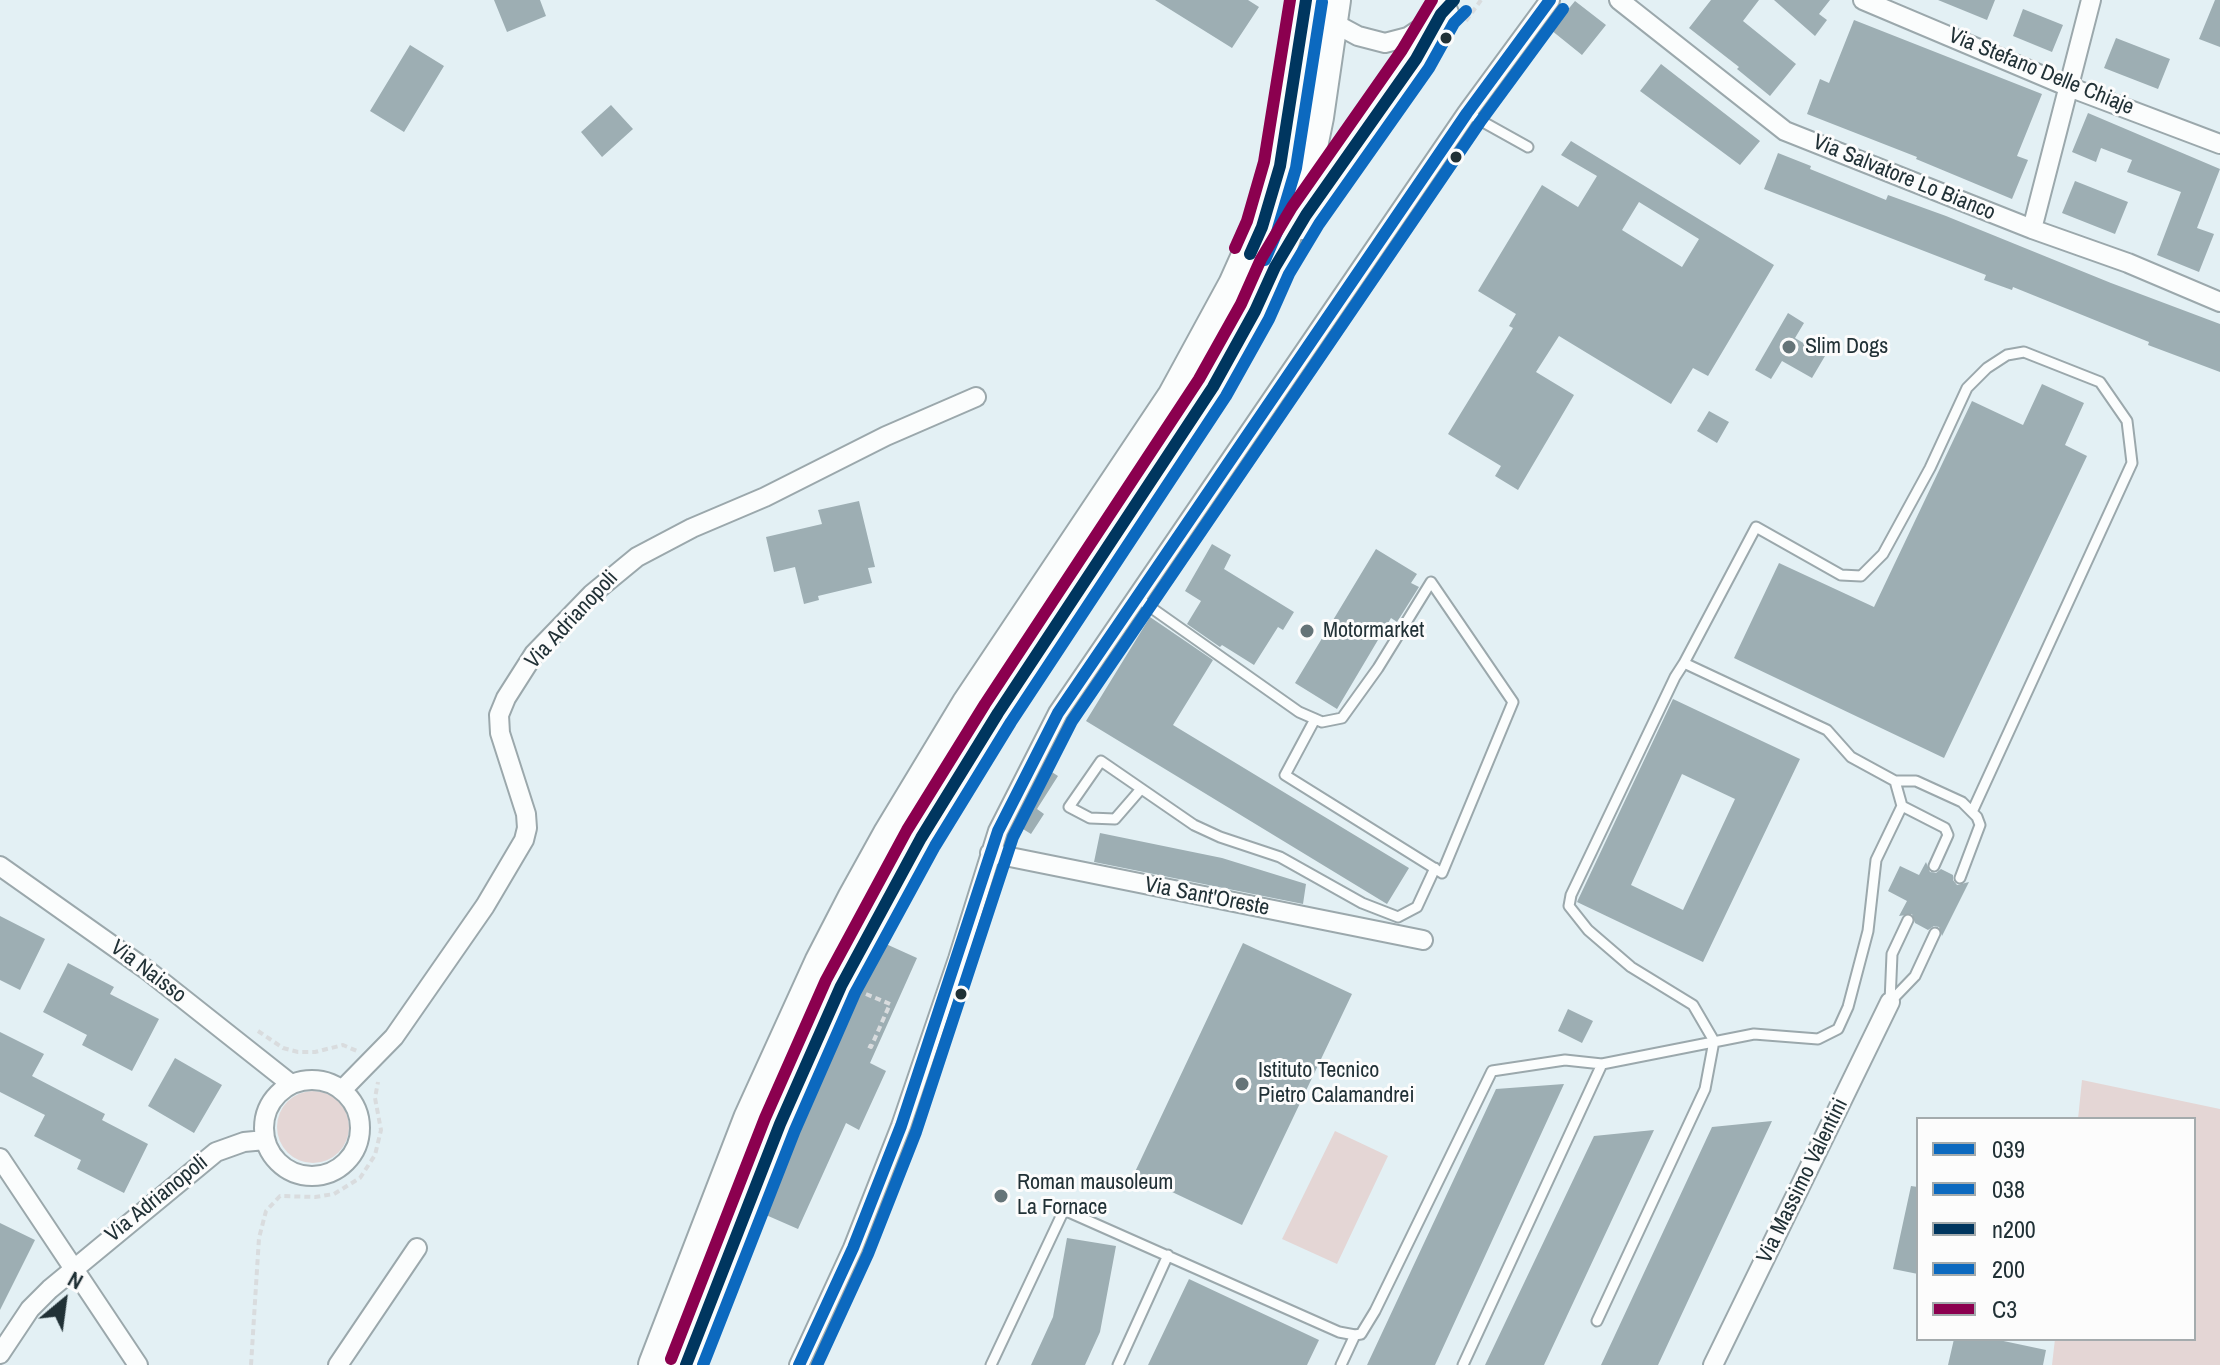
<!DOCTYPE html>
<html>
<head>
<meta charset="utf-8">
<style>
  body { margin:0 }
  #map { position:relative; width:2220px; height:1365px; overflow:hidden; background:#e3f0f4; font-family:"Archivo Narrow",sans-serif }
  canvas { display:block }
  .legend { position:absolute; left:1916px; top:1117px; width:280px; height:224px; box-sizing:border-box; background:#fcfcfc; border:2px solid #a4abad; margin:0; padding:10px 14px; list-style:none; font-size:24px; color:#213136 }
  .legend li { display:flex; align-items:center; gap:16px; height:40px }
  .legend b { width:40px; border:2px solid #a4abad }
  .north { position:absolute; left:24px; top:1261px; width:80px; height:80px; -webkit-text-stroke:6px #fcfcfc; paint-order:stroke; rotate:29deg; font-size:22px; font-weight:700; line-height:32px; text-align:center; color:#213136 }
  .north::after { content:''; display:block; margin:auto; width:28px; height:36px; background:#213136; clip-path:polygon(50% 0,100% 100%,50% 72%,0 100%) }
</style>
</head>
<body>
<div id="map">
<canvas width="2220" height="1365"></canvas>
<ul class="legend">
<li><b style="height:10px;background:#0c69bf"></b>039</li>
<li><b style="height:10px;background:#0c69bf"></b>038</li>
<li><b style="height:10px;background:#00365f"></b>n200</li>
<li><b style="height:10px;background:#0c69bf"></b>200</li>
<li><b style="height:10px;background:#8b004f"></b>C3</li>
</ul>
<div class="north">N</div>
</div>
<script>
const c = document.querySelector('canvas').getContext('2d');
c.lineJoin = 'round';
function paint(path, color) {
  c.fillStyle = color;
  c.fill(path, 'evenodd');
}
function poly(rows) {
  const path = new Path2D();
  for (const r of rows) {
    if (r.length === 3) {
      path.moveTo(r[0] + r[2], r[1]);
      path.arc(r[0], r[1], r[2], 0, 2 * Math.PI);
      continue;
    }
    path.moveTo(r[0], r[1]);
    for (let i = 2; i < r.length; i += 2) path.lineTo(r[i], r[i + 1]);
  }
  return path;
}
function stroke(path, color, width, dash) {
  c.strokeStyle = color;
  c.lineWidth = width;
  c.lineCap = dash ? 'butt' : 'round';
  c.setLineDash(dash || []);
  c.stroke(path);
}
function write(font, color, halo, rows, align = 'center') {
  c.font = font + ' "Archivo Narrow",sans-serif';
  c.lineWidth = 6;
  c.setLineDash([]);
  c.textBaseline = 'middle';
  c.strokeStyle = halo;
  c.fillStyle = color;
  for (const [text, x, y, turn = 0] of rows) {
    c.save();
    c.translate(x, y);
    c.rotate((+turn || 0) * Math.PI / 180);
    c.textAlign = isNaN(turn) ? turn : align;
    if (halo) c.strokeText(text, 0, 0);
    c.fillText(text, 0, 0);
    c.restore();
  }
}
paint(poly([
  [2082,1080,2220,1109,2220,1365,2052,1365,2055,1339,2194,1339,2194,1119,2078,1119],
  [313,1127,36],
  [1335,1131,1388,1156,1337,1264,1282,1239]
]), '#e4d6d5');
paint(poly([
  [494,0,540,0,546,16,507,32],
  [1155,0,1248,0,1259,7,1232,48],
  [1711,0,1759,0,1743,21,1796,64,1770,96,1737,69,1739,67,1689,28],
  [1774,0,1830,0,1819,14,1827,20,1815,36],
  [1938,0,1995,0,1987,20],
  [2215,0,2220,0,2220,47,2199,39],
  [1575,1,1606,25,1582,55,1551,30],
  [2023,9,2063,25,2052,52,2013,36],
  [1854,20,2042,94,2017,156,2028,160,2012,199,1916,159,1917,157,1807,114,1820,79,1829,83],
  [2116,38,2170,59,2158,89,2104,68],
  [410,45,444,66,404,132,370,111],
  [1661,64,1760,141,1740,165,1640,91],
  [611,105,633,129,602,157,581,132],
  [2088,113,2220,169,2197,228,2214,234,2199,272,2157,255,2181,192,2127,172,2132,160,2101,148,2096,162,2072,152],
  [1571,141,1774,265,1708,376,1693,368,1671,404,1559,336,1536,372,1574,395,1518,490,1495,476,1501,466,1448,434,1513,328,1509,326,1516,314,1478,291,1542,185,1578,207,1597,176,1561,155],
  [1639,202,1699,239,1682,267,1622,230],
  [1778,153,1811,166,1810,169,1886,200,1888,195,1946,216,2111,283,2220,324,2220,372,2148,345,2149,342,2013,287,2012,290,1984,280,1986,275,1764,189],
  [2075,181,2128,202,2115,234,2062,213],
  [1788,313,1804,323,1795,338,1825,356,1812,378,1782,361,1771,379,1755,370],
  [2042,384,2084,403,2065,445,2087,456,1944,758,1734,658,1779,563,1874,607,1972,401,2023,425],
  [1709,411,1729,422,1717,443,1697,431],
  [859,501,875,567,868,568,872,583,818,596,819,600,804,604,795,567,774,572,766,537,822,524,818,510],
  [1212,544,1231,555,1224,569,1294,612,1283,630,1278,627,1254,665,1222,645,1220,647,1187,624,1201,601,1185,591],
  [1376,549,1417,574,1411,583,1419,587,1397,622,1391,618,1337,709,1295,683],
  [1150,617,1213,660,1173,725,1409,868,1387,904,1086,721],
  [1673,699,1800,759,1703,962,1577,902],
  [1682,774,1735,799,1683,910,1631,885],
  [1044,767,1058,776,1037,809,1044,814,1031,834,1015,824],
  [1100,833,1222,858,1306,884,1303,904,1094,862],
  [1926,862,1930,872,1936,873,1941,869,1953,875,1953,880,1957,885,1969,882,1942,936,1939,927,1934,926,1928,930,1915,923,1912,914,1899,916,1907,901,1888,891,1900,866,1919,875],
  [0,916,45,939,20,990,0,980],
  [1243,943,1352,994,1242,1225,1134,1174],
  [886,944,917,958,870,1063,886,1071,859,1130,846,1123,798,1229,766,1215,798,1132,859,995],
  [68,963,114,987,110,994,159,1019,132,1071,82,1045,87,1035,43,1012],
  [1568,1009,1593,1021,1582,1043,1558,1031],
  [0,1032,44,1054,32,1076,105,1114,102,1120,148,1144,124,1193,77,1169,81,1160,34,1136,45,1115,0,1092],
  [175,1058,222,1085,194,1133,148,1106],
  [1564,1084,1435,1365,1367,1365,1496,1089],
  [1772,1121,1658,1365,1601,1365,1712,1127],
  [1654,1130,1544,1365,1485,1365,1594,1136],
  [1911,1186,1918,1187,1918,1274,1893,1269],
  [0,1223,35,1240,0,1310],
  [1067,1238,1116,1246,1100,1332,1085,1365,1031,1365,1053,1317],
  [1189,1279,1319,1340,1307,1365,1148,1365],
  [1954,1339,1994,1339,2046,1350,2043,1365,1948,1365]
]), '#9daeb3');
const lane = poly([
  [1467,113,1528,147],
  [1136,597,1299,712,1322,722,1342,718,1378,668,1431,582,1513,702,1442,873,1285,775,1315,719],
  [1895,781,1902,806,1945,828,1948,835,1934,866],
  [1141,789,1115,819,1090,818,1069,807,1101,761,1194,825,1220,837,1280,857,1362,903,1398,917,1417,907,1435,868],
  [1960,878,1980,825,1977,817,1962,802,1916,781,1895,781,1851,757,1827,730,1684,663,1756,527,1841,575,1861,576,1883,554,1930,468,1967,388,1987,368,2007,355,2024,352,2100,382,2127,421,2132,463,1972,812],
  [1890,1002,1892,954,1908,920],
  [1890,1002,1915,976,1935,933],
  [1597,1321,1705,1089,1714,1041,1693,1005,1631,967,1588,930,1569,906,1571,895,1675,677,1684,663],
  [991,1365,1064,1210,1339,1332,1355,1335,1361,1334,1375,1311,1492,1071,1565,1060,1602,1064,1754,1034,1818,1039,1838,1029,1848,1007,1868,931,1876,860,1902,806],
  [1118,1365,1168,1255],
  [1341,1365,1355,1335],
  [1463,1365,1602,1064]
]);
const street = poly([
  [1619,0,1785,131,2032,229,2128,263,2220,302],
  [1863,0,2069,87,2220,144],
  [1330,21,1358,36,1385,43,1408,37,1429,23],
  [2032,229,2091,0],
  [990,853,1423,940],
  [0,866,147,970,291,1084],
  [312,1128,48],
  [342,1090,394,1037,485,906,524,840,527,828,526,814,500,733,499,715,506,698,534,654,592,594,637,557,692,528,765,497,886,436,976,397],
  [0,1158,138,1365],
  [0,1354,30,1309,50,1289,216,1152,244,1142,265,1140],
  [338,1365,417,1248],
  [799,1365,853,1248,901,1126,958,959,998,831,1058,713,1467,113,1550,0],
  [1713,1365,1890,1002]
]);
const highway = poly([
  [1302,222,1416,59,1441,14],
  [656,1365,751,1119,822,963,855,899,891,834,969,705,1175,397,1236,285,1262,227,1276,184,1306,0],
  [686,1365,780,1124,841,986,899,876,998,713,1213,387,1266,288,1304,176,1316,117,1333,0]
]);
stroke(lane, '#9ba8ac', 13);
stroke(street, '#9ba8ac', 22);
stroke(highway, '#9ba8ac', 38);
stroke(poly([
  [1466,21,1481,0],
  [866,994,890,1004,871,1047,867,1045],
  [258,1031,283,1048,298,1052,315,1052,343,1045,357,1051],
  [251,1365,259,1238,266,1211,280,1196,315,1197,334,1194,360,1178,375,1155,381,1130,375,1098,378,1082]
]), '#d9dcde', 4, [6, 4]);
stroke(lane, '#fbfdfd', 9);
stroke(street, '#fbfdfd', 18);
stroke(highway, '#fbfdfd', 34);
stroke(poly([
  [799,1365,853,1248,901,1126,998,831,1058,713,1467,113,1550,0]
]), '#0c69bf', 12);
stroke(poly([
  [817,1365,868,1254,916,1132,1013,837,1072,721,1480,122,1563,9]
]), '#0c69bf', 12);
stroke(poly([
  [1250,254,1262,227,1280,166,1306,0],
  [686,1365,780,1124,841,986,921,838,998,713,1213,387,1255,311,1275,267,1306,215,1416,59,1441,14,1454,0]
]), '#00365f', 12);
stroke(poly([
  [1265,260,1277,232,1296,168,1322,2],
  [703,1365,795,1130,855,993,935,846,1011,722,1226,396,1269,319,1289,274,1319,224,1429,68,1454,23,1466,11]
]), '#0c69bf', 12);
stroke(poly([
  [1235,248,1247,221,1264,162,1290,0],
  [671,1359,765,1118,826,980,907,830,985,704,1199,379,1241,304,1261,259,1292,207,1402,50,1432,0]
]), '#8b004f', 12);
for (const [x, y, r, color] of [
  [1446,38,7,"#213136"],
  [1456,157,7,"#213136"],
  [1789,347,8,"#657478"],
  [1307,631,8,"#657478"],
  [961,994,7,"#213136"],
  [1242,1084,8,"#657478"],
  [1001,1196,8,"#657478"]
]) {
  const dot = new Path2D();
  dot.arc(x, y, r, 0, 2 * Math.PI);
  c.fillStyle = color;
  c.fill(dot);
  stroke(dot, '#fcfcfc', 3);
}
write('22px', '#213136', '#fcfcfc', [
  ["Via Stefano Delle Chiaje",2041,72,22],
  ["Via Salvatore Lo Bianco",1904,178,22],
  ["Via Adrianopoli",572,620,-47],
  ["Via Sant'Oreste",1207,897,11],
  ["Via Naisso",148,972,37],
  ["Via Massimo Valentini",1803,1181,-64],
  ["Via Adrianopoli",157,1199,-39]
]);
write('22px', '#213136', '#fcfcfc', [
  ["Slim Dogs",1805,347],
  ["Motormarket",1323,631],
  ["Istituto Tecnico",1258,1071],
  ["Pietro Calamandrei",1258,1096],
  ["Roman mausoleum",1017,1183],
  ["La Fornace",1017,1208]
], 'left');
</script>
</body>
</html>
